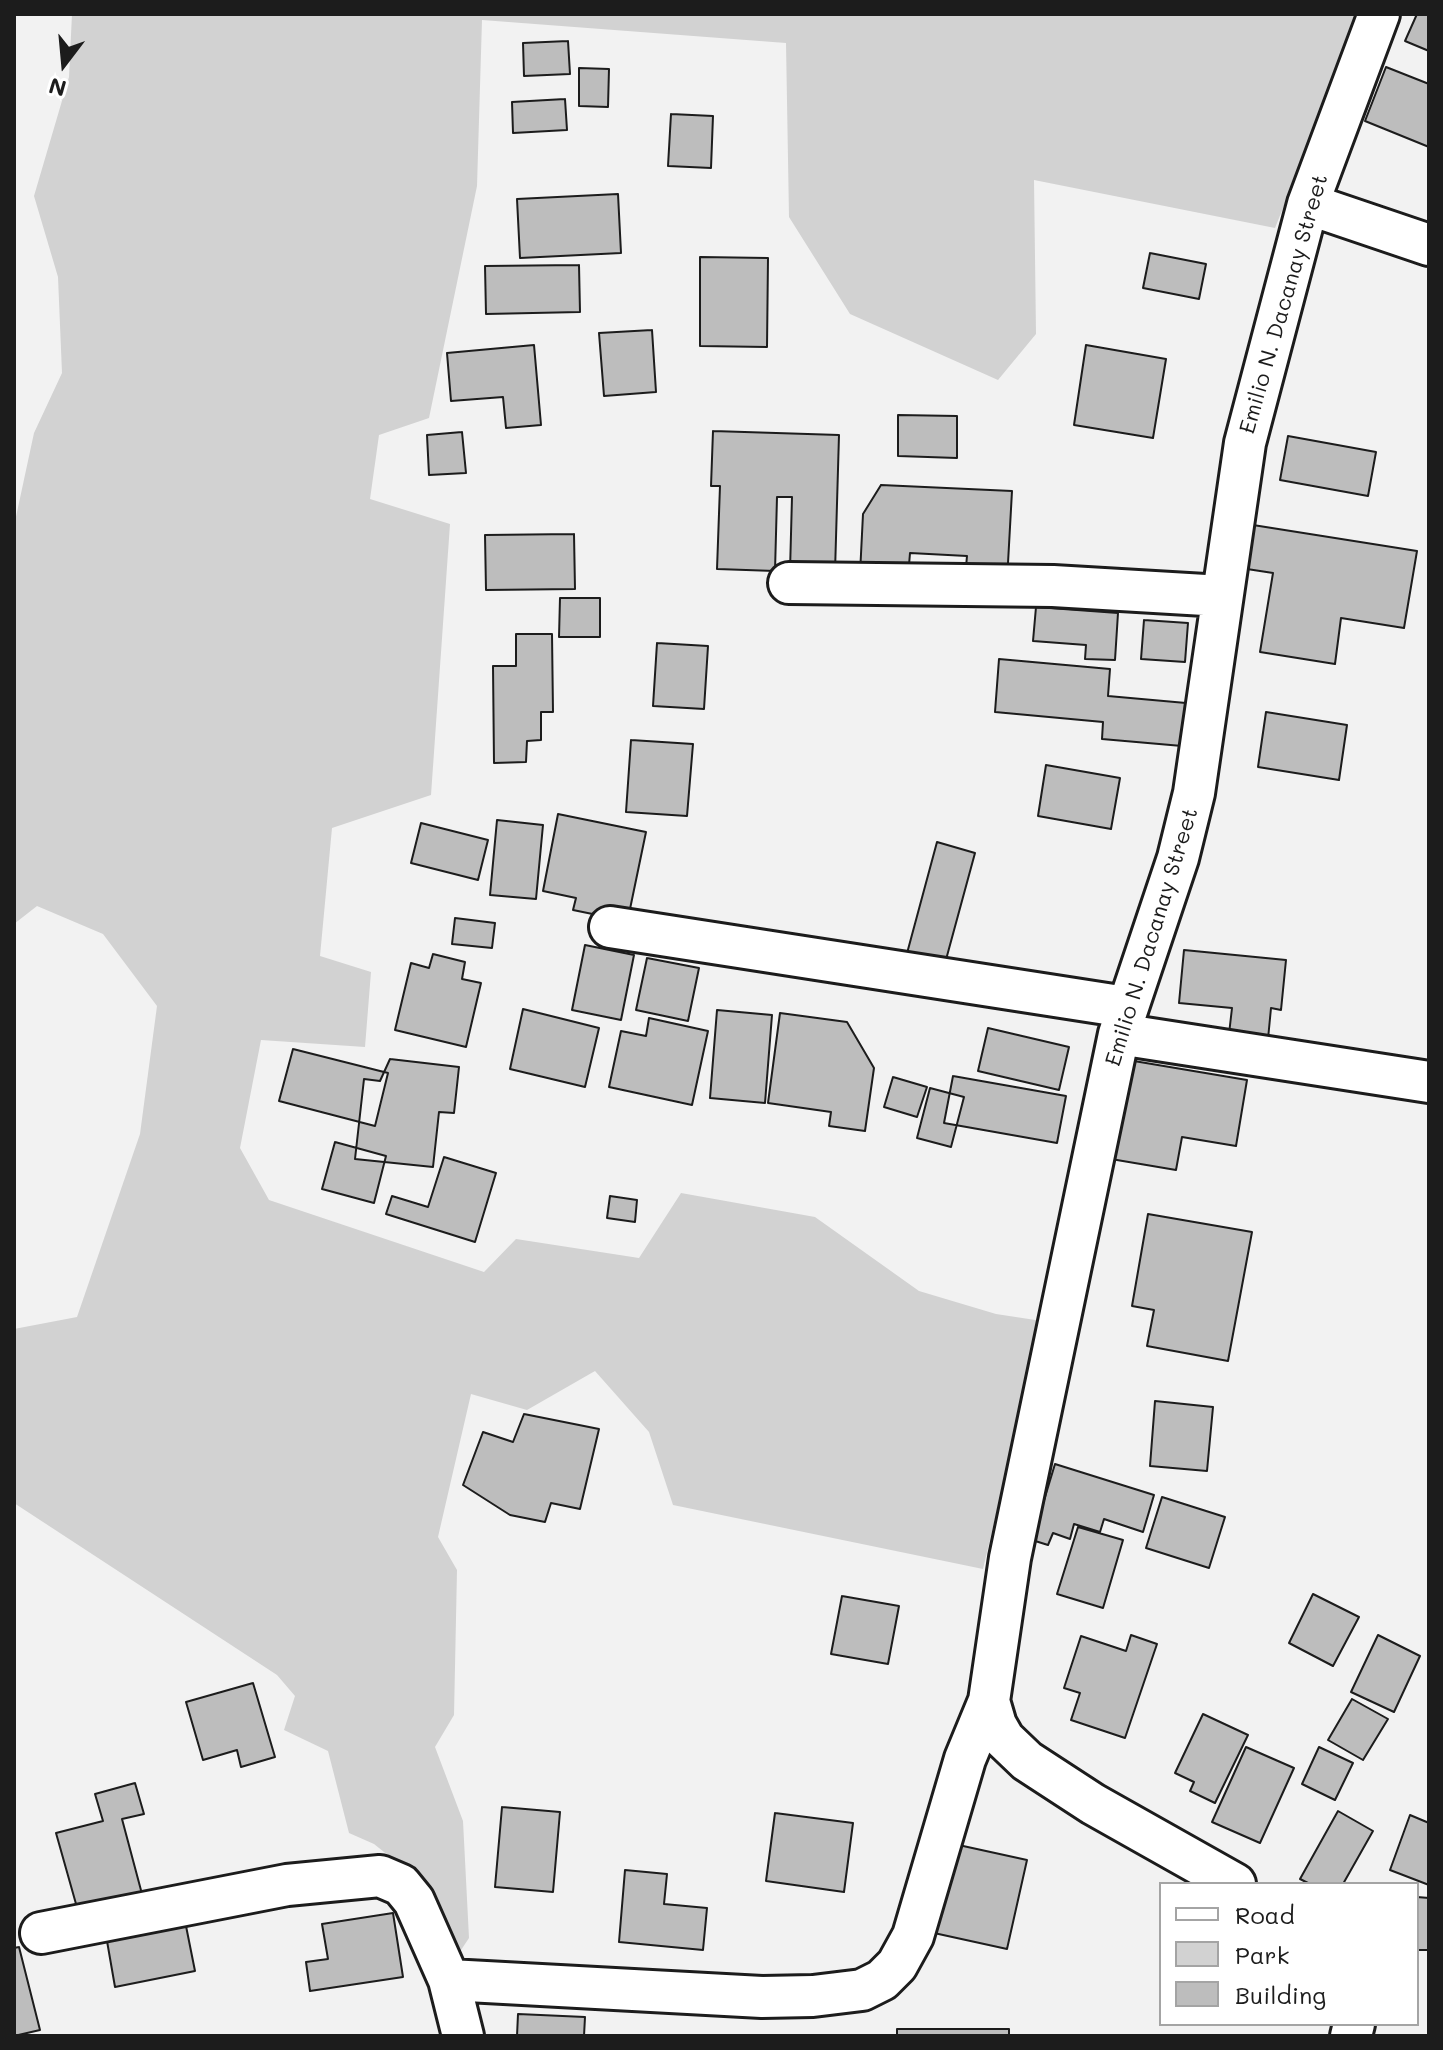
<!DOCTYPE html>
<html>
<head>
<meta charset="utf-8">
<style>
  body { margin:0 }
  #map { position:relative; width:1443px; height:2050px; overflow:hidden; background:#f2f2f2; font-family:Mali,sans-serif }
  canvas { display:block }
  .frame { position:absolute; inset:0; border:16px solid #1c1c1c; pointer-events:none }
  .legend { position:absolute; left:1159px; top:1882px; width:260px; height:144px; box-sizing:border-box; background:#fff; border:2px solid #a4a4a4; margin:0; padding:10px 14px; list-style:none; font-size:24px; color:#1c1c1c }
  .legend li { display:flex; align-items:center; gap:16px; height:40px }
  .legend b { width:40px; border:2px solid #a4a4a4 }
  .north { position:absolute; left:24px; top:24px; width:80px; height:80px; -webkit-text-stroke:6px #fff; paint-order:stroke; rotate:196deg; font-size:22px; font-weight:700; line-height:32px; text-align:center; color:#1c1c1c }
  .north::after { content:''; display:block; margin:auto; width:28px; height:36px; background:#1c1c1c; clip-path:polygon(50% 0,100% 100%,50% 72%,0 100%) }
</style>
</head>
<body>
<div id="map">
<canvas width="1443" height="2050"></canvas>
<div class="frame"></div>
<ul class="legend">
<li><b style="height:10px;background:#fff"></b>Road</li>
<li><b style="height:22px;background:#d2d2d2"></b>Park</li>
<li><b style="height:22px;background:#bdbdbd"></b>Building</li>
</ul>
<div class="north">N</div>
</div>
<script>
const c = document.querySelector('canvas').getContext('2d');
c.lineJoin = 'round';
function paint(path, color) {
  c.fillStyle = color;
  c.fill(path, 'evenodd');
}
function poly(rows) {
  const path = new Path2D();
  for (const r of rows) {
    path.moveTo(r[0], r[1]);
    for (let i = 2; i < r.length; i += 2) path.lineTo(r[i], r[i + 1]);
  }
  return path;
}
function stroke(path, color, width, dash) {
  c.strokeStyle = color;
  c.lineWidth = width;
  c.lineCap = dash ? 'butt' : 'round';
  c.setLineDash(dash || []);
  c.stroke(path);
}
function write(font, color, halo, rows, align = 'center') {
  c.font = font + ' Mali,sans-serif';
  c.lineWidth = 7;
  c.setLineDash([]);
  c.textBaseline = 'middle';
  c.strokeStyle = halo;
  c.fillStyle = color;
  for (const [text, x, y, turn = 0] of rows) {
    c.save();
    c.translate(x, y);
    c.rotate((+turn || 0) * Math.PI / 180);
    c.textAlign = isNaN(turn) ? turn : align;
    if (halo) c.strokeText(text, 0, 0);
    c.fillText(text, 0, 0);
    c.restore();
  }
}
paint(poly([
  [72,14,1361,14,1275,228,1034,180,1036,334,998,380,850,314,789,217,786,43,482,20,477,186,429,418,379,435,370,499,450,524,431,795,332,828,320,956,371,972,365,1047,261,1040,240,1148,269,1200,484,1272,516,1239,639,1258,681,1193,815,1217,919,1291,996,1314,1042,1321,983,1569,673,1505,649,1432,595,1371,527,1410,471,1394,438,1537,457,1570,454,1715,435,1747,463,1821,469,1938,455,1959,419,1892,394,1860,374,1844,349,1833,328,1751,284,1730,295,1696,277,1675,14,1503,14,1329,77,1317,140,1134,157,1006,103,934,37,906,14,924,14,526,34,433,62,373,58,277,34,196,69,77]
]), '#d2d2d2');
const building = poly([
  [1417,14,1429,14,1429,51,1405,41,1417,14],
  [568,41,570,74,524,76,523,43,568,41],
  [1386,67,1429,84,1429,147,1365,121,1386,67],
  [579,68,609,69,608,107,579,106,579,68],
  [565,99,567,130,513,133,512,102,565,99],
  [671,114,713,116,711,168,668,166,671,114],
  [618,194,621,253,520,258,517,199,618,194],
  [1150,253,1206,264,1199,299,1143,288,1150,253],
  [700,257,768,258,767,347,700,346,700,257],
  [579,265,580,312,486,314,485,266,579,265],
  [652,330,656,392,604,396,599,333,652,330],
  [534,345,541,425,506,428,503,397,451,401,447,353,534,345],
  [1086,345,1166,359,1153,438,1074,425,1086,345],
  [898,415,957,416,957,458,898,456,898,415],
  [713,431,839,435,835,572,790,571,792,497,777,497,775,571,717,569,720,486,711,486,713,431],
  [462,432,466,473,429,475,427,435,462,432],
  [1288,436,1376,452,1368,496,1280,480,1288,436],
  [881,485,1012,491,1007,581,965,578,967,556,910,553,908,577,860,574,863,514,881,485],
  [1253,525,1417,551,1404,628,1341,618,1335,664,1260,652,1273,573,1247,569,1253,525],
  [574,534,575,589,486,590,485,535,574,534],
  [560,598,600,598,600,637,559,637,560,598],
  [1036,607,1118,613,1115,660,1085,659,1086,645,1033,641,1036,607],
  [1144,620,1188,623,1185,662,1141,659,1144,620],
  [516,634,552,634,553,712,541,712,541,740,527,741,526,762,494,763,493,666,516,666,516,634],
  [657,643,708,646,704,709,653,706,657,643],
  [999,659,1110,669,1108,696,1186,703,1182,746,1102,739,1103,722,995,712,999,659],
  [1266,712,1347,725,1339,780,1258,767,1266,712],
  [631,740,693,744,687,816,626,812,631,740],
  [1046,765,1120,778,1111,829,1038,816,1046,765],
  [558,814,646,832,630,909,614,906,612,918,573,910,576,898,543,891,558,814],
  [497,820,543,825,536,899,490,895,497,820],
  [421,823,488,840,478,880,411,863,421,823],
  [937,842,975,853,944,967,906,957,937,842],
  [455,918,495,923,492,948,452,944,455,918],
  [585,945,634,955,621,1020,572,1010,585,945],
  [1184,950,1286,960,1281,1010,1271,1008,1268,1039,1229,1034,1232,1008,1179,1003,1184,950],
  [433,954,465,962,462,979,481,983,466,1047,395,1030,411,963,429,968,433,954],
  [647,958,699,968,688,1021,636,1010,647,958],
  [523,1009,599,1028,585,1087,510,1069,523,1009],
  [717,1010,772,1015,765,1103,710,1098,717,1010],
  [780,1013,847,1022,874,1068,865,1131,829,1126,831,1112,768,1103,780,1013],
  [649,1018,708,1031,692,1105,609,1087,621,1031,646,1036,649,1018],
  [988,1028,1069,1047,1059,1090,978,1071,988,1028],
  [293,1049,388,1073,375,1126,279,1101,293,1049],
  [390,1059,459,1067,454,1113,439,1112,433,1167,355,1159,364,1079,380,1081,390,1059],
  [1128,1060,1247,1080,1236,1146,1182,1137,1176,1170,1111,1159,1128,1060],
  [953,1076,1066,1096,1057,1143,944,1123,953,1076],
  [893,1077,927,1087,917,1117,884,1107,893,1077],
  [930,1088,964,1097,951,1147,917,1138,930,1088],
  [335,1142,386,1156,374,1203,322,1189,335,1142],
  [444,1157,496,1173,475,1242,386,1214,392,1196,428,1207,444,1157],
  [610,1196,637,1200,635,1222,607,1218,610,1196],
  [1148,1214,1252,1232,1228,1361,1147,1346,1154,1310,1132,1306,1148,1214],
  [1155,1401,1213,1407,1207,1471,1150,1466,1155,1401],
  [524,1414,599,1429,580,1509,551,1503,545,1522,510,1515,463,1485,483,1432,513,1442,524,1414],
  [1055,1464,1154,1495,1143,1532,1104,1519,1100,1532,1074,1524,1070,1539,1053,1533,1048,1545,1032,1540,1055,1464],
  [1162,1497,1225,1517,1209,1568,1146,1548,1162,1497],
  [1078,1527,1123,1540,1103,1608,1057,1594,1078,1527],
  [1313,1594,1359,1617,1333,1666,1289,1643,1313,1594],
  [842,1596,899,1606,888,1664,831,1654,842,1596],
  [1131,1635,1157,1644,1125,1738,1071,1720,1080,1693,1064,1688,1081,1636,1126,1651,1131,1635],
  [1378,1635,1420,1656,1394,1712,1351,1692,1378,1635],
  [253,1683,275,1757,241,1767,237,1750,203,1760,186,1702,253,1683],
  [1352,1699,1388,1719,1363,1760,1328,1740,1352,1699],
  [1203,1714,1248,1735,1215,1803,1190,1791,1194,1782,1175,1773,1203,1714],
  [1246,1747,1294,1768,1260,1843,1212,1822,1246,1747],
  [1319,1747,1353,1763,1335,1800,1302,1784,1319,1747],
  [135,1783,144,1814,122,1819,142,1894,78,1911,56,1833,103,1821,95,1794,135,1783],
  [502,1807,560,1812,553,1892,495,1887,502,1807],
  [1338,1811,1373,1831,1343,1884,1310,1884,1300,1879,1338,1811],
  [775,1813,853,1823,844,1892,766,1881,775,1813],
  [1410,1815,1429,1823,1429,1885,1390,1870,1410,1815],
  [954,1844,1027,1860,1007,1949,934,1933,954,1844],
  [625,1870,667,1874,664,1904,707,1908,703,1950,619,1942,625,1870],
  [1417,1897,1429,1898,1429,1950,1417,1950,1417,1897],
  [393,1913,403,1977,310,1991,306,1962,328,1959,322,1924,393,1913],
  [186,1926,195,1971,115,1987,107,1941,186,1926],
  [19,1947,40,2030,14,2036,14,1948,19,1947],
  [518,2014,585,2017,584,2036,517,2036,518,2014],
  [897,2029,1009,2029,1009,2036,897,2036,897,2029]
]);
paint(building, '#bdbdbd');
stroke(building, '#1c1c1c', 2);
const street = poly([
  [1308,204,1429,245],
  [789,583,1053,586,1222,596],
  [610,927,1126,1007],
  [1119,1034,1429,1082],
  [1235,1884,1093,1804,1027,1761,1004,1739,996,1725,989,1701,1010,1558,1119,1034,1178,858,1194,793,1245,443,1308,204,1379,14],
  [41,1933,287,1885,380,1876,401,1885,414,1901,449,1980,463,2036],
  [449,1980,762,1997,813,1996,862,1990,882,1980,897,1965,913,1936,965,1759,989,1701],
  [1351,2036,1354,2024]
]);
stroke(street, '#1c1c1c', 46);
stroke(street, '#fff', 40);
write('22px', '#1c1c1c', '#fff', [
  ["Emilio N. Dacanay Street",1284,304,-74],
  ["Emilio N. Dacanay Street",1152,937,-73]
]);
</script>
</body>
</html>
